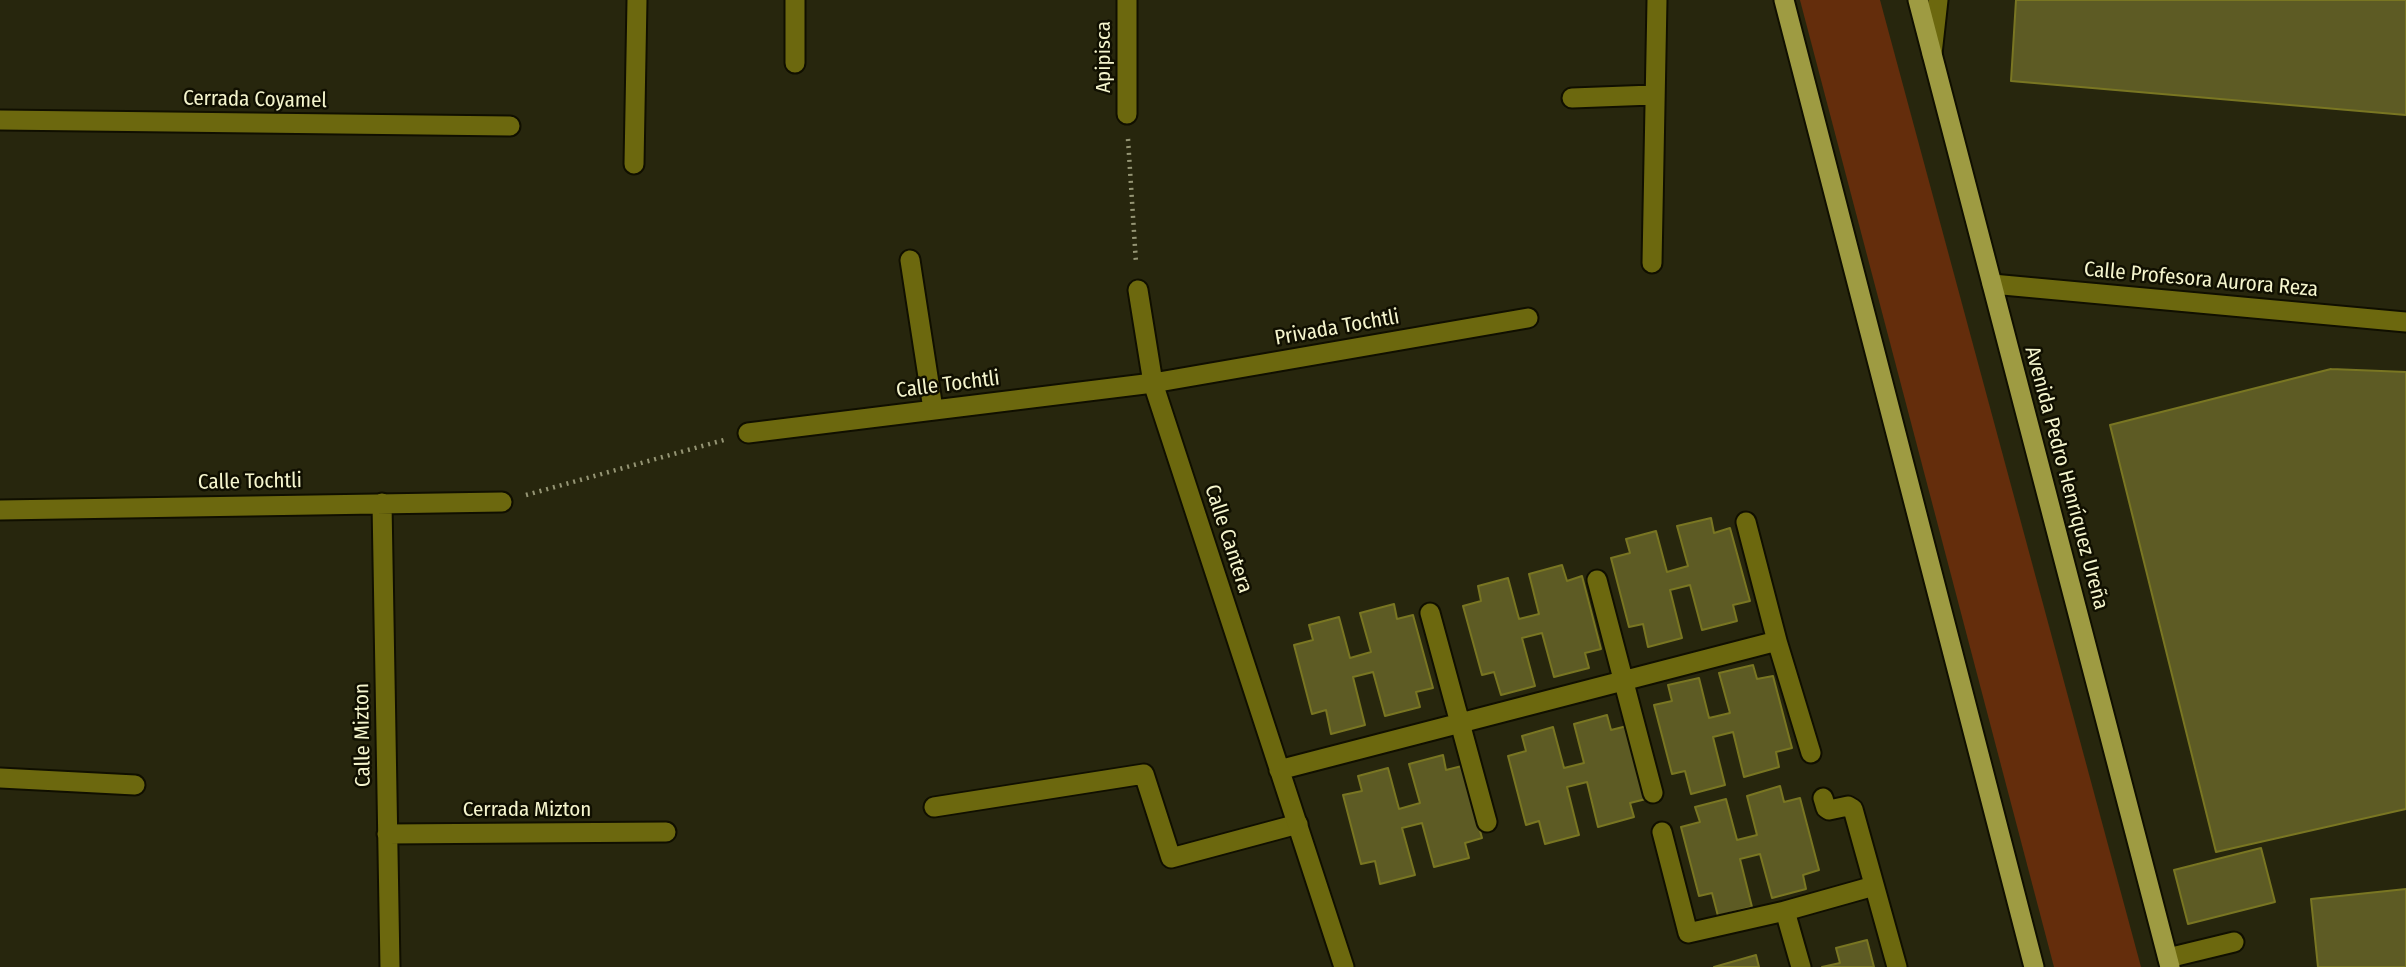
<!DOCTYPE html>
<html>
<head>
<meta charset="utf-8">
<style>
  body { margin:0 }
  canvas { display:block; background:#27260d }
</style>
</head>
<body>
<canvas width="2406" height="967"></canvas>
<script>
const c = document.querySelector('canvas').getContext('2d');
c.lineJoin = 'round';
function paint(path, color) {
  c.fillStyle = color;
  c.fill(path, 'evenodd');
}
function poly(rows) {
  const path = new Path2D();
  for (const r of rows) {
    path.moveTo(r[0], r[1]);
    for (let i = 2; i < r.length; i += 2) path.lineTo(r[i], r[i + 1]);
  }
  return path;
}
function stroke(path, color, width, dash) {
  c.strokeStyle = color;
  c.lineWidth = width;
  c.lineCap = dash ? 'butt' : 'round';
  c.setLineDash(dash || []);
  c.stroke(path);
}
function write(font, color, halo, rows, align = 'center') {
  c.font = font + ' "Fira Sans Condensed",sans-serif';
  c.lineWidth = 5;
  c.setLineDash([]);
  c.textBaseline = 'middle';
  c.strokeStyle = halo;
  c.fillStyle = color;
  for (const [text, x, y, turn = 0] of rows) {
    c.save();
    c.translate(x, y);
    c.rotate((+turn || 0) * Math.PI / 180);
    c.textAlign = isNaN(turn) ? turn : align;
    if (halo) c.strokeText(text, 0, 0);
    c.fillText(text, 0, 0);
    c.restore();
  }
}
paint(poly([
  [1800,0,1880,0,2141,967,2054,967]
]), '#642d0c');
const building = poly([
  [2016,0,2406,0,2406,115,2011,81,2016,0],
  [2331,369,2406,372,2406,809,2216,852,2110,425,2331,369],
  [1711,518,1714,533,1730,528,1750,601,1733,605,1737,621,1702,630,1690,585,1670,590,1682,638,1648,647,1643,624,1629,627,1611,558,1630,553,1626,539,1656,531,1667,572,1688,566,1677,526,1711,518],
  [1562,565,1567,581,1582,576,1601,649,1585,653,1589,668,1554,677,1542,633,1522,638,1535,686,1501,695,1494,672,1482,675,1463,606,1481,601,1478,586,1508,578,1519,619,1539,614,1529,574,1562,565],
  [1394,604,1397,619,1413,615,1433,688,1416,692,1420,707,1385,716,1373,672,1353,677,1365,725,1331,734,1326,710,1312,714,1294,645,1313,640,1309,625,1339,617,1350,658,1371,652,1360,613,1394,604],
  [1753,665,1757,679,1773,676,1792,748,1776,752,1779,767,1744,777,1733,732,1713,737,1725,785,1691,794,1685,771,1672,774,1654,705,1672,701,1668,685,1699,678,1709,718,1730,713,1719,673,1753,665],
  [1607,715,1611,730,1627,726,1646,799,1630,803,1634,817,1598,827,1587,782,1567,787,1579,835,1545,844,1539,821,1526,825,1508,756,1526,751,1522,736,1553,727,1564,768,1584,763,1574,724,1607,715],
  [1443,755,1446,770,1462,766,1482,838,1465,843,1469,858,1434,867,1422,823,1402,828,1415,875,1380,884,1375,861,1361,864,1343,795,1362,791,1358,776,1388,768,1399,809,1420,803,1409,764,1443,755],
  [1780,786,1784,802,1800,798,1819,870,1803,875,1806,889,1772,898,1760,854,1740,859,1752,907,1718,916,1712,893,1699,896,1681,827,1700,822,1695,807,1726,799,1737,840,1757,835,1747,796,1780,786],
  [2261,848,2275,902,2188,924,2174,870,2261,848],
  [2406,889,2406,967,2318,967,2311,899,2406,889],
  [1867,940,1874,967,1822,967,1840,963,1836,948,1867,940],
  [1756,955,1759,967,1714,967,1756,955]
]);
paint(building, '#5d5b24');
stroke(building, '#797622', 2);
const service = poly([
  [934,807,1144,774,1171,858,1298,824],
  [2168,958,2234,942]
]);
const minor = poly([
  [795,0,795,63],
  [1932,54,1938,0],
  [1572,98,1653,95],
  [1127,114,1127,0],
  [0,120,510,126],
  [634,164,637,0],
  [910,260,933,409],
  [1652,263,1657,0],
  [1992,284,2406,322],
  [1138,290,1153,383,1344,967],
  [748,433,1153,383,1528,318],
  [382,503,390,967],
  [0,510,502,502],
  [1746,522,1777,641,1811,753],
  [1597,580,1653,793],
  [1430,613,1487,822],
  [1279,770,1777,641],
  [0,778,135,785],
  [1823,798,1826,808,1829,810,1848,806,1853,809,1897,967],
  [1662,832,1688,933,1785,911,1874,886],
  [387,834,666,832],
  [1785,911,1801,967]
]);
const primary = poly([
  [1784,0,2034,967],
  [1918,0,2170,967]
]);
stroke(service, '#100f00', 23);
stroke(minor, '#100f00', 23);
stroke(primary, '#100f00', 23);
stroke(poly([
  [1128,139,1136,263],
  [526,495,724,440]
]), '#959574', 4.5, [2, 5]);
stroke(service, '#6c680e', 19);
stroke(minor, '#6c680e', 19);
stroke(primary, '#9e9b42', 19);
write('21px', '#f5f5cd', '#100f00', [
  ["Apipisca",1104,57,-90],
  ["Cerrada Coyamel",255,100,1],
  ["Calle Profesora Aurora Reza",2201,280,5],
  ["Privada Tochtli",1337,328,-10],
  ["Calle Tochtli",948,385,-7],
  ["Avenida Pedro Henríquez Ureña",2066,478,75],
  ["Calle Tochtli",250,482,-1],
  ["Calle Cantera",1228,539,72],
  ["Calle Mizton",363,735,-91],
  ["Cerrada Mizton",527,810]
]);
</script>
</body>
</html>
